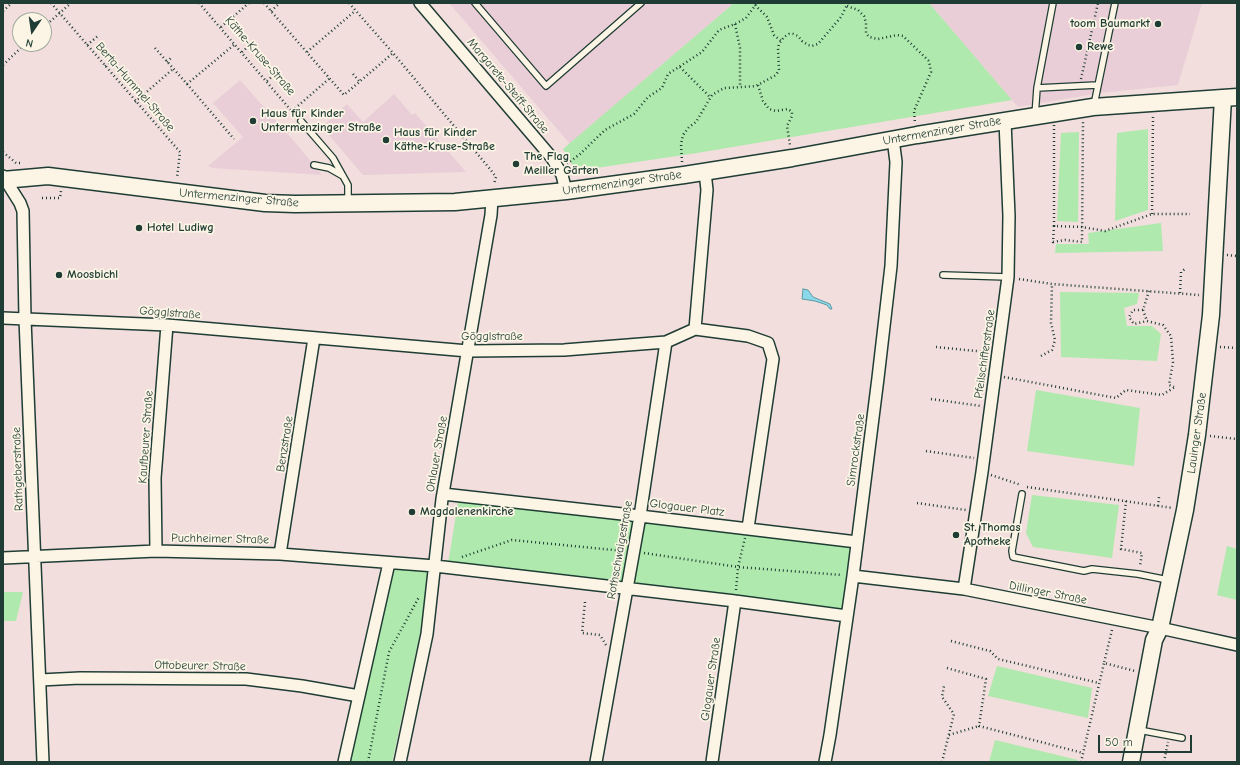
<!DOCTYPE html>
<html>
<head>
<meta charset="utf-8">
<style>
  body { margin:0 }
  #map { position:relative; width:1240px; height:765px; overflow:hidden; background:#f1dedd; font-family:"Comic Neue",sans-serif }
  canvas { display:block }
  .frame { position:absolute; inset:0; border:4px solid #1f3d34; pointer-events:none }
  .north { position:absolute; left:12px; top:12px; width:40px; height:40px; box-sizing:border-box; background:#fcf5e5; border:1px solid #a4ab9e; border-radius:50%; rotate:193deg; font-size:11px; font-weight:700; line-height:16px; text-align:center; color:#1f3d34 }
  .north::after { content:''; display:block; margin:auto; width:14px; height:18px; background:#1f3d34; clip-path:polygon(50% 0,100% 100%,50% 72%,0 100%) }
  .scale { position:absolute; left:1098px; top:735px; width:94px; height:18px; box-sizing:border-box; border:2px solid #1f3d34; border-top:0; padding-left:5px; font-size:12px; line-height:14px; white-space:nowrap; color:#1f3d34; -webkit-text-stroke:3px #fcf5e5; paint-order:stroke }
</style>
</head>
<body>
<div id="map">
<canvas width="1240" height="765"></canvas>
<div class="frame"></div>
<div class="north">N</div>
<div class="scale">50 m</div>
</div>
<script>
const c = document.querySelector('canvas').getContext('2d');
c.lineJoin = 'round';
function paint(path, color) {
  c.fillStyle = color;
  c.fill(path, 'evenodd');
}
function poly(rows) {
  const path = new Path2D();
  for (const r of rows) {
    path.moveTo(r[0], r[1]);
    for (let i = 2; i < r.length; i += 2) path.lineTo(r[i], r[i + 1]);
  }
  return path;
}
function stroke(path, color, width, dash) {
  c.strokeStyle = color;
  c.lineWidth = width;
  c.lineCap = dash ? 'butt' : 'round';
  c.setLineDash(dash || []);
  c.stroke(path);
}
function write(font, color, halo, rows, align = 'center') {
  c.font = font + ' "Comic Neue",sans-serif';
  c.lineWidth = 3.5;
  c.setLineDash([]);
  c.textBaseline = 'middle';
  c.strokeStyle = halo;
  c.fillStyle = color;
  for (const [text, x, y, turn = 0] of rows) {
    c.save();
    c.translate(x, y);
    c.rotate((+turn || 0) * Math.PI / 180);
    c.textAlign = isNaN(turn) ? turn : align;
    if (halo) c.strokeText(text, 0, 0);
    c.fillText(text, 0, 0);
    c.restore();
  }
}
paint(poly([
  [449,3,734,3,570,144],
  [929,3,1202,3,1178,85,1100,93,1018,107],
  [240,80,299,147,322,175,213,168,208,166,243,137,213,103],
  [394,94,412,115,415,113,466,172,363,175,322,127,347,104,363,122]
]), '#eaced7');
paint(poly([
  [734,3,929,3,1012,100,697,153,576,171,563,149],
  [1148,129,1148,210,1115,221,1117,133],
  [1079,132,1078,222,1057,221,1061,133],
  [1161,223,1163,251,1055,253,1056,244,1089,244,1088,233],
  [1060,292,1139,293,1137,304,1124,308,1127,326,1152,326,1161,334,1157,361,1061,357],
  [1036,390,1140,408,1134,466,1027,451],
  [1032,495,1119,505,1112,558,1033,547,1026,533],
  [458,502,747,532,852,545,842,613,448,564],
  [1227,546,1237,549,1237,600,1217,595],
  [392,569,429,572,420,634,392,762,346,762],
  [3,592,23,592,16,621,3,621],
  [997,666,1092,688,1088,718,988,696],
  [995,740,1078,760,1077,762,989,762]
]), '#b0e9ad');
const water = poly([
  [803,289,808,290,813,297,830,304,832,309,830,309,827,305,815,301,802,299,803,289]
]);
paint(water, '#8bd8ea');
stroke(water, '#609aa1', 1);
const lane = poly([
  [475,3,546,86,641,3],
  [1037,88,1097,85],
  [1094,105,1115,3],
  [1035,116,1037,88,1053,3],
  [301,121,333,158,348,185,348,201],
  [314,165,329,168,343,176],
  [943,275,1008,277],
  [1022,494,1012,551,1013,557,1084,571,1092,569,1138,574,1168,580],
  [1139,730,1182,738]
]);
const street = poly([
  [420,3,552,158,562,175,566,191],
  [3,176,20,203,23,211,25,319,43,762],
  [3,318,167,325,468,351,564,350,666,342,695,329,748,336,768,343,773,359,748,528],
  [695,329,707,190,705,172],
  [443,494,640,516,857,542],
  [156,551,155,478,167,325],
  [280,554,314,338],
  [3,558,156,551,280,554,435,566,735,601,847,616],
  [853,576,964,589,1160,628,1237,645],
  [964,589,982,472,1008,277,1009,216,1005,121],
  [40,680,80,678,246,679,302,686,359,696],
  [344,762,389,563],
  [400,762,427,634,442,499,491,215,492,198],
  [596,762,640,516,666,342],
  [712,762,735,601],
  [825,762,830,735,853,576,878,378,891,266,896,162,893,139]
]);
const secondary = poly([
  [3,180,48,176,265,203,295,204,455,202,566,191,684,175,792,158,917,135,1093,107,1237,97],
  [1131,762,1154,640,1160,628,1185,510,1197,435,1211,315,1223,98]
]);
stroke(lane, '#1f3d34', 8);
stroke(street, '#1f3d34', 14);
stroke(secondary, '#1f3d34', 19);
stroke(poly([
  [51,3,180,152,177,178],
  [199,3,295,115],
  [264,3,344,95,393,53],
  [349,3,393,53,490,169,496,177,494,184],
  [755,5,767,17,774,35,781,41],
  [847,6,858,10,864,16,866,23,866,33,869,37,878,39,897,35,903,36,929,61,931,72,914,111,915,123],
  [3,11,12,3],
  [271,11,280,3],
  [735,24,740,48,740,87],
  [44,27,71,3],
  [221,27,249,3],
  [87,45,98,36],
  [155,48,187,84,235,44],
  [242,52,251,44],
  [307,52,355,11],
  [167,62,172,57],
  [3,65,25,44],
  [105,66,116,57],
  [680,67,710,97],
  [353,74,360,82],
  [1081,79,1098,3],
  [267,81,276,73],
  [187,84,234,139],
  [758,85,763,101,769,109,776,111,788,109,792,112,792,116,787,126,790,145],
  [135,102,173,69],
  [292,111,330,78],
  [1054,125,1054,226,1082,227,1105,231,1152,214,1190,214],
  [3,152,16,163,21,163],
  [682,162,681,144,683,135,689,127,696,122,712,95,724,88,756,86,776,75,779,70,778,48,779,44,784,37,789,34,793,34,798,36,802,41,808,45,812,46,818,44,841,17,848,3],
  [567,164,580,154,605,130,634,114,648,97,662,88,668,74,702,52,719,30,735,24,746,18,757,3],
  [42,198,60,198,61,191],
  [1152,214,1153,116],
  [1054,226,1053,242,1065,240,1082,242,1083,121],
  [1227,255,1237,256],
  [1019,279,1052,284,1199,295],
  [1149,291,1143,310,1133,310,1129,317,1134,324,1147,321,1163,325,1171,336,1173,362,1169,385,1174,387],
  [1180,293,1181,272,1185,269],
  [1143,310,1147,321],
  [936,347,986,352],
  [1220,347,1237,348],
  [1041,356,1052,350,1055,340,1051,323,1052,284],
  [1004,377,1116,398,1126,390,1162,395,1175,387],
  [931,399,981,406],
  [1210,436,1237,439],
  [926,451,974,458],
  [991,475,1021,485],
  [1027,487,1173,508],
  [1126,501,1121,549,1142,553,1140,566],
  [917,503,966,510],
  [1158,506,1159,497],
  [644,553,738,567,842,575],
  [462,557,512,540,624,551],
  [736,590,738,567,745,538],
  [585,602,582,633,600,635,606,645],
  [1112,630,1104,663,1135,671],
  [951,641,990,651,998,659,1099,683],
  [947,668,986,679,979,726,1083,753],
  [949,735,979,726],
  [368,762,389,652,419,597],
  [942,762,954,714,942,697,944,686],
  [1081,762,1104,663],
  [1164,762,1168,742]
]), '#1f3d34', 2.5, [1, 3]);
stroke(lane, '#fcf5e5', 5.5);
stroke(street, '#fcf5e5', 11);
stroke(secondary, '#fcf5e5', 16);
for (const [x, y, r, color] of [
  [1158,24,4,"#1f3d34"],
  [1079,47,4,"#1f3d34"],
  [253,121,4,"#1f3d34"],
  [386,140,4,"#1f3d34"],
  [516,164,4,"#1f3d34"],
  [139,228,4,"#1f3d34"],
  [59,275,4,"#1f3d34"],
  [412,512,4,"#1f3d34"],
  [956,535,4,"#1f3d34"]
]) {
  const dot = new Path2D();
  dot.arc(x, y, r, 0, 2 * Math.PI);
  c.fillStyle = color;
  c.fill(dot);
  stroke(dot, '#fcf5e5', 1.5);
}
write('bold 12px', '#1f3d34', '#fcf5e5', [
  ["toom Baumarkt",1150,24,"right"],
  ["Rewe",1087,47],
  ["Haus für Kinder",261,114],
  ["Untermenzinger Straße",261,128],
  ["Haus für Kinder",394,133],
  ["Käthe-Kruse-Straße",394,147],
  ["The Flag",524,157],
  ["Meiller Gärten",524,171],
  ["Hotel Ludiwg",147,228],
  ["Moosbichl",67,275],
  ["Magdalenenkirche",420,512],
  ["St. Thomas",964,528],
  ["Apotheke",964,542]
], 'left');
write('12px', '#1f3d34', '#fcf5e5', [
  ["Käthe-Kruse-Straße",260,56,49],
  ["Margarete-Steiff-Straße",508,86,50],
  ["Berta-Hummel-Straße",135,87,49],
  ["Untermenzinger Straße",942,131,-10],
  ["Untermenzinger Straße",622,183,-8],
  ["Untermenzinger Straße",239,198,5],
  ["Gögglstraße",170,313,4],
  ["Gögglstraße",492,337],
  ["Pfeilschifterstraße",985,354,-82],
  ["Lauinger Straße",1197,433,-82],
  ["Kaufbeurer Straße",146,437,-86],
  ["Benzstraße",285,444,-81],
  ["Simrockstraße",856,450,-82],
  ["Ohlauer Straße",437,454,-80],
  ["Rathgeberstraße",18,469,-92],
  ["Glogauer Platz",687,508,7],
  ["Puchheimer Straße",220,539,1],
  ["Rothschwaigestraße",620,550,-80],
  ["Dillinger Straße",1048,593,11],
  ["Ottobeurer Straße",200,666,1],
  ["Glogauer Straße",711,679,-82]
]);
</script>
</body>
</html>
